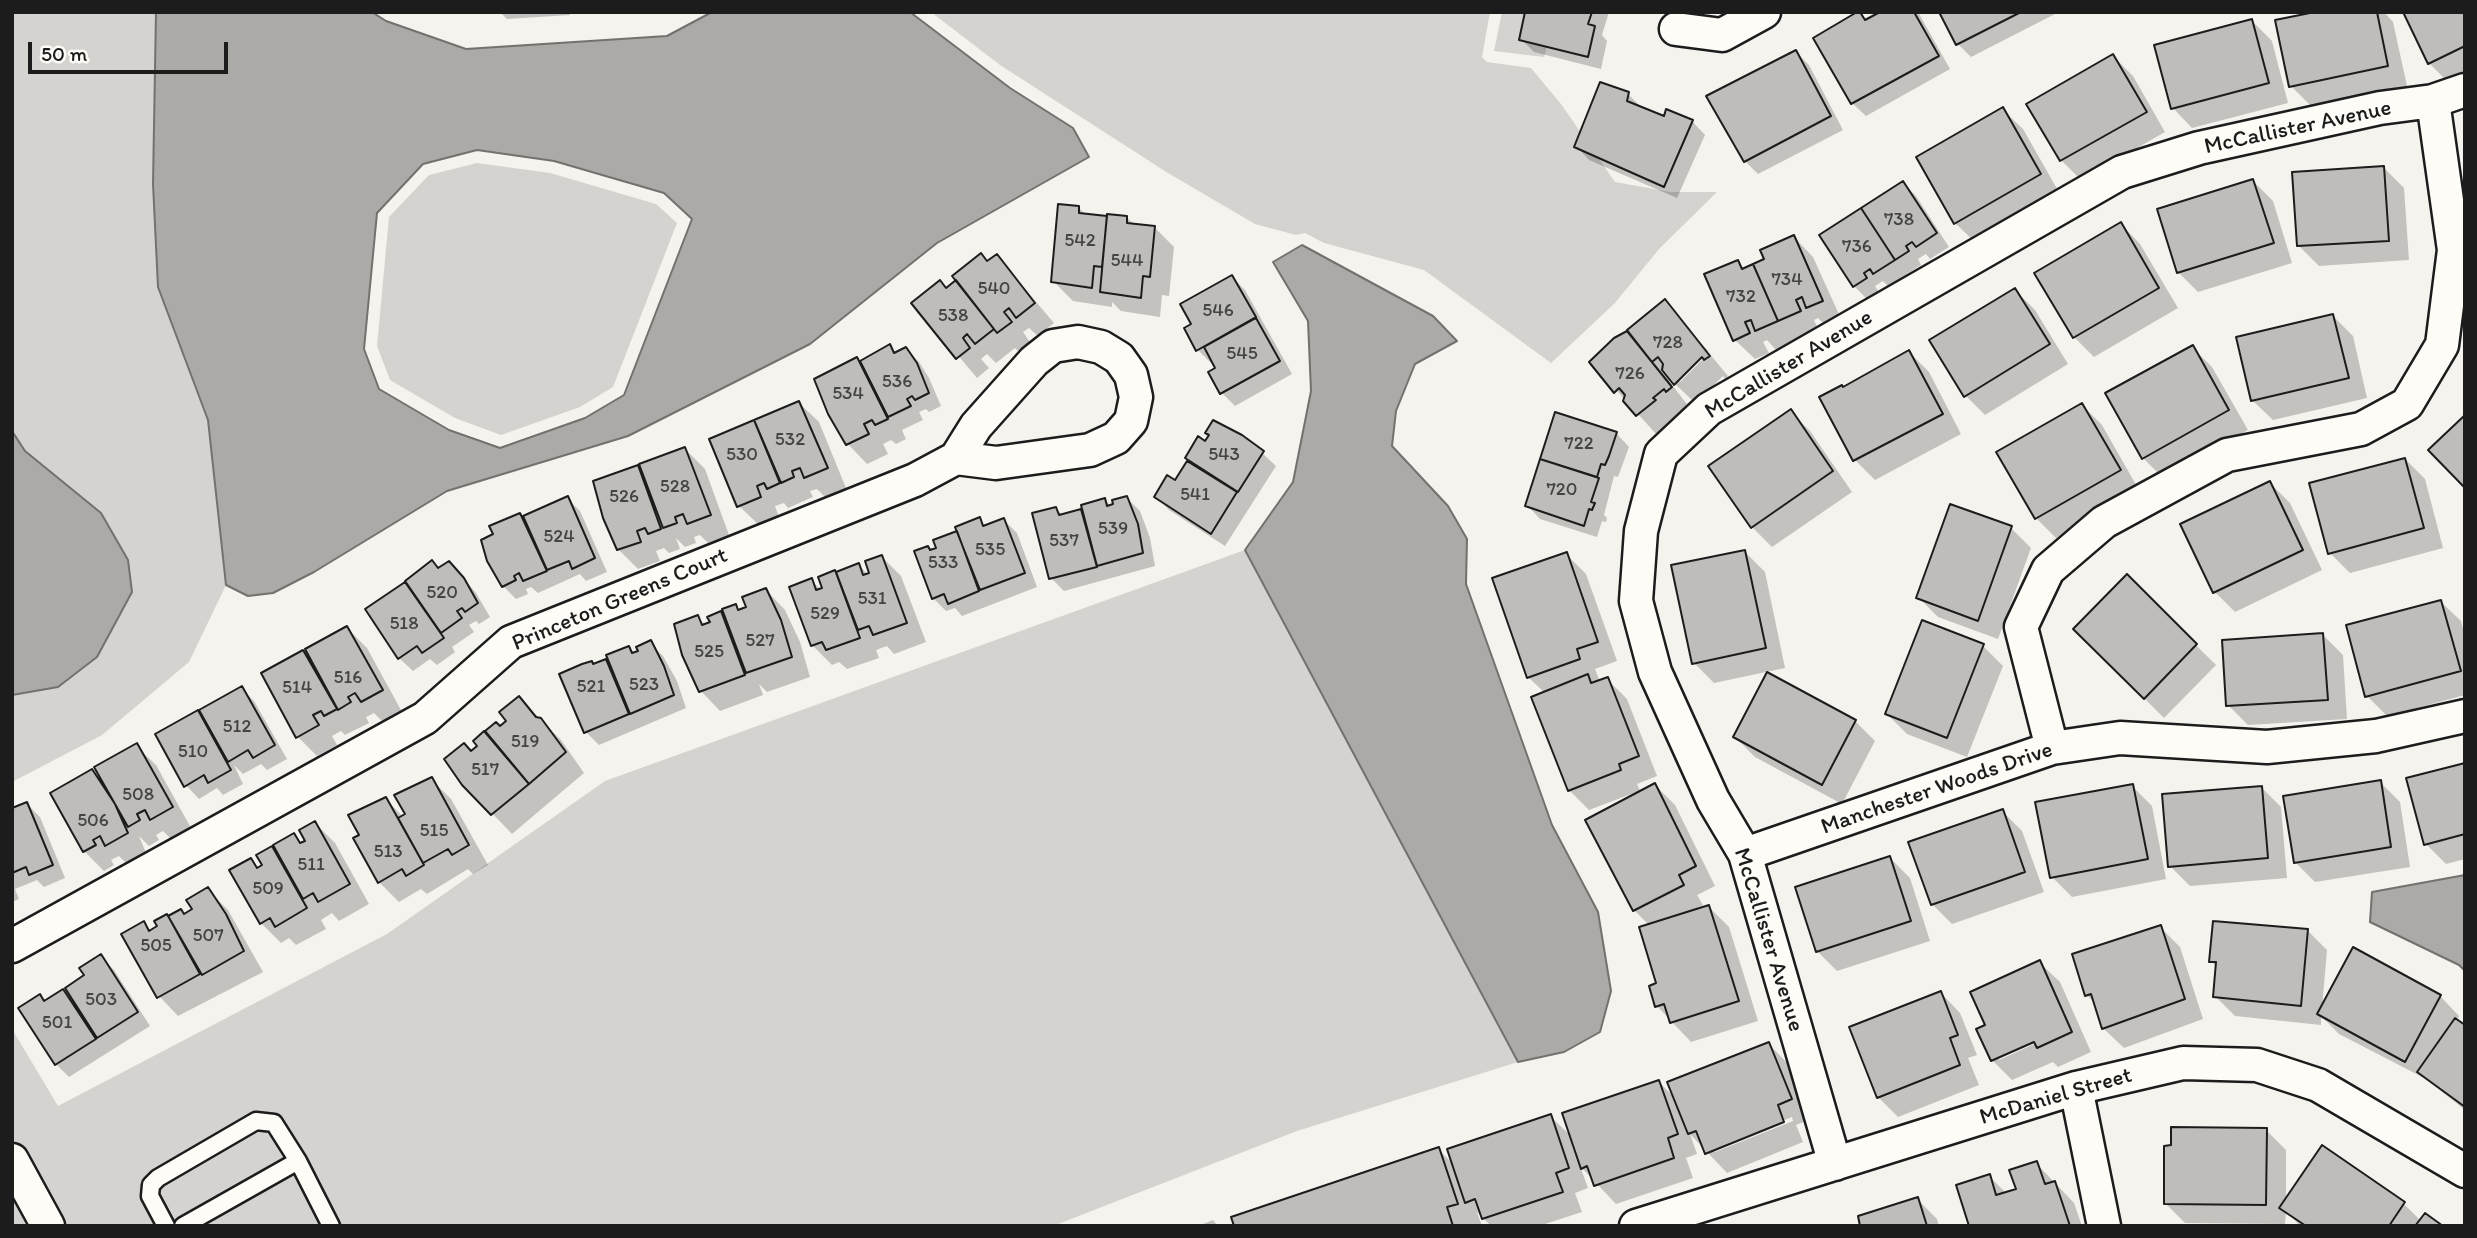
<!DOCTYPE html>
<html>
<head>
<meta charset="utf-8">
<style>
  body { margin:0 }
  #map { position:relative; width:2477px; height:1238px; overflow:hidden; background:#f4f3ee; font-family:Itim,sans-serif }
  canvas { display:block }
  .frame { position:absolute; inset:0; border:14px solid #1c1c1c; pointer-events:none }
  .scale { position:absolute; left:28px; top:42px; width:200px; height:32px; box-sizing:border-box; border:4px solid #1c1c1c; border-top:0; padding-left:9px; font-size:21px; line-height:24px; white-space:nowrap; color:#1c1c1c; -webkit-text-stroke:5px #fdfcf7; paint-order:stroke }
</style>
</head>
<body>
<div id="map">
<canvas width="2477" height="1238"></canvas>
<div class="frame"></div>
<div class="scale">50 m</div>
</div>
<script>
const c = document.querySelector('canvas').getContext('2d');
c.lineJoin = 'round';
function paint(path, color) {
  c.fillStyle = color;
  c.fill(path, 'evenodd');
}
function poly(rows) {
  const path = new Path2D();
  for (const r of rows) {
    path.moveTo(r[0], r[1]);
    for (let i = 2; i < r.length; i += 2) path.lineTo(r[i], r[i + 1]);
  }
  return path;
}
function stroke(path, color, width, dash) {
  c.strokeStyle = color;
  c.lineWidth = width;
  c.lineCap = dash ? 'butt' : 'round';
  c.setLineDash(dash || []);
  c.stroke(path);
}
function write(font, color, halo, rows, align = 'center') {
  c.font = font + ' Itim,sans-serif';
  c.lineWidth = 6;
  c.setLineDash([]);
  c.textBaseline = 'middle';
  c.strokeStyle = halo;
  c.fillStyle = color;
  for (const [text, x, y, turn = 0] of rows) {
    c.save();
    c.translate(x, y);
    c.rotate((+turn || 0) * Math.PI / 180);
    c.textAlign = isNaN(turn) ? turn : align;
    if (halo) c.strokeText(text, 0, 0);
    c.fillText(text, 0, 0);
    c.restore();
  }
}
paint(poly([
  [12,12,156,12,153,184,158,287,208,420,226,585,189,662,102,735,12,782],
  [931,12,1490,12,1482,57,1487,62,1531,68,1561,104,1615,182,1671,192,1717,192,1659,249,1615,303,1551,363,1424,270,1324,243,1305,233,1296,235,1255,224,1168,173,1000,65],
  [1502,12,1525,12,1519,39,1547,47,1544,57,1494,51],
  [477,163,550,173,656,204,677,223,613,387,580,407,501,435,455,418,390,380,377,346,389,217,429,175],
  [1245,550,1518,1062,1297,1131,1053,1226,12,1226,12,1029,58,1106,387,934,605,781]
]), '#d4d3cf');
const water = poly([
  [156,12,372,12,386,21,466,49,667,36,712,12,910,12,1010,88,1073,128,1089,157,937,243,810,344,628,436,447,491,314,572,273,593,248,596,226,585,208,420,158,287,153,184,156,12],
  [477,150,554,161,664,193,692,219,624,395,585,418,500,448,449,430,379,389,364,349,377,213,423,164,477,150],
  [1302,245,1433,316,1457,341,1415,364,1396,411,1392,446,1448,506,1467,539,1466,584,1552,825,1598,912,1611,991,1600,1032,1564,1052,1518,1062,1245,550,1293,482,1311,391,1308,321,1273,262,1302,245],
  [12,431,25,451,101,513,128,560,132,592,97,657,58,687,12,695,12,431],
  [2465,875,2465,971,2459,965,2370,922,2372,892,2465,875]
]);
paint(water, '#abaaa6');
stroke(water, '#72716f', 2);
paint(poly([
  [500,12,570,12,570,15,507,19],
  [1527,12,1609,12,1602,35,1607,41,1601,69,1534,52,1521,39],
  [1882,12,1918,12,1950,69,1866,116,1852,103,1859,13,1867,21],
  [1941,12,2056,12,2057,13,1971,57,1958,44],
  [2324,12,2384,12,2393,22,2407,86,2311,106,2291,86],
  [2465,12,2465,75,2449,83,2429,63],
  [2252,21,2272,41,2288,103,2192,128,2173,108],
  [1796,52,1809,65,1843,130,1758,174,1745,161],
  [2113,56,2133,76,2165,132,2081,180,2061,160,2029,104],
  [1628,94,1641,107,1665,118,1692,121,1705,135,1677,198,1589,160,1576,146],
  [2003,110,2023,129,2060,194,1975,242,1955,223],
  [2384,168,2404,188,2409,260,2319,266,2299,246],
  [2253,181,2273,201,2292,263,2198,292,2178,272],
  [1903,183,1916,196,1949,247,1930,259,1926,254,1918,259,1921,265,1888,286,1883,281,1875,286,1879,292,1867,299,1854,286,1822,235],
  [1078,207,1086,215,1127,218,1135,225,1154,227,1174,247,1169,296,1162,295,1160,317,1121,311,1112,302,1112,307,1073,301,1053,281],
  [2121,224,2140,244,2178,308,2094,357,2074,337,2037,273],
  [1794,237,1813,257,1842,321,1827,327,1818,318,1814,320,1819,331,1776,350,1767,340,1763,342,1769,353,1755,359,1735,340,1737,262,1745,269,1767,260],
  [997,256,1054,323,1038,336,1029,328,1023,332,1030,342,1018,351,1015,348,996,363,987,354,981,359,989,368,977,378,914,303,947,289],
  [1232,277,1245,290,1292,374,1235,406,1222,393,1214,361,1211,363,1198,350,1193,325],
  [2015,290,2035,310,2068,364,1985,415,1966,396],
  [1665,302,1708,351,1677,379,1680,382,1709,353,1728,376,1725,379,1723,376,1695,403,1671,380,1669,381,1690,408,1687,411,1684,408,1657,435,1591,362,1643,317],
  [2333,316,2353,336,2367,398,2273,420,2253,401,2238,338],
  [890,347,897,354,906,349,919,362,929,378,941,406,929,412,926,409,919,412,923,420,902,430,906,439,896,444,891,440,883,444,888,454,867,464,848,444,857,360,860,362],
  [2192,347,2212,367,2248,430,2163,478,2143,458],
  [1909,352,1929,372,1961,434,1875,480,1855,460,1822,397,1844,389],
  [799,403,819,422,846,488,825,497,817,489,810,491,813,497,788,508,784,503,775,506,779,517,759,525,739,506,711,440],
  [2082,405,2102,425,2139,490,2056,538,2036,518],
  [1791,412,1810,431,1852,492,1772,547,1752,527],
  [1556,414,1616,433,1629,447,1618,477,1614,476,1604,515,1607,518,1606,522,1602,521,1597,537,1540,519,1527,505],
  [1199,439,1206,443,1262,453,1276,466,1225,546,1169,510,1156,497,1175,483],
  [685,449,705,469,729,535,708,543,700,535,694,537,696,543,685,547,676,538,680,549,669,553,664,548,656,551,660,561,638,569,618,549,595,482],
  [2405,459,2425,479,2443,548,2350,573,2330,553],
  [2270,483,2290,503,2322,570,2235,612,2215,592,2182,525],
  [567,498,580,511,607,572,586,581,580,574,538,593,531,587,526,589,528,594,516,599,503,586,495,535,520,515,523,518],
  [1127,498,1140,511,1150,538,1155,566,1064,591,1051,578,1056,509,1063,515,1105,500,1112,507],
  [979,519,986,526,1004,520,1017,533,1037,587,962,616,955,608,946,611,933,598,928,548,932,551],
  [2011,528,2031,548,1998,639,1938,617,1918,597],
  [1745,552,1765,572,1785,668,1714,683,1694,663],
  [1566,554,1586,574,1617,661,1595,669,1600,682,1607,679,1627,699,1657,776,1637,784,1641,793,1655,785,1675,805,1715,886,1697,895,1703,905,1695,909,1709,907,1729,927,1758,1021,1691,1042,1657,1006,1659,984,1649,925,1634,910,1587,820,1640,793,1639,791,1589,810,1569,790,1545,693,1528,677],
  [882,557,901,576,926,642,894,654,887,646,876,650,879,658,847,669,839,662,832,665,812,645,812,581,821,590,824,589,820,578,859,565,868,575],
  [432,562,439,570,462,576,476,593,490,617,479,624,476,621,469,625,474,632,452,647,455,652,437,665,430,659,413,671,399,658,367,610],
  [2127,577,2216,665,2164,718,2075,629],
  [766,590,785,610,800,642,810,677,767,692,759,684,763,695,720,711,701,691,697,617,706,625,721,613,728,621,736,606,740,611,748,608],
  [2441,602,2461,621,2465,636,2465,695,2387,716,2367,696],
  [347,628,367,648,401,710,382,721,374,713,366,717,369,723,345,735,341,731,332,736,337,745,317,756,298,737,263,674],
  [2323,635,2343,655,2347,719,2248,725,2228,705],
  [650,643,663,656,677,681,686,708,599,745,586,732,594,666,629,648,635,654],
  [1983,646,2003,666,1967,757,1907,734,1887,714],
  [241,688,254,701,287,759,267,770,261,764,243,774,234,765,243,784,223,795,217,788,199,799,186,785,158,735],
  [519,698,561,740,584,773,512,834,464,784,471,753,480,746,485,733,496,724,500,728,508,721],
  [1855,721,1875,741,1842,804,1755,757,1735,737],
  [136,746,156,765,191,828,171,839,163,831,156,835,159,840,149,846,139,836,146,853,127,864,119,856,111,860,114,865,104,871,84,851,92,771,103,782],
  [2465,765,2465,859,2446,864,2426,844],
  [431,779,451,799,488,865,473,874,468,869,427,894,421,889,399,902,379,882,361,835,386,799,403,817,407,815],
  [2380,782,2400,802,2410,867,2315,882,2295,862],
  [2132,786,2152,806,2166,879,2072,897,2052,877],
  [2261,787,2281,807,2287,878,2190,886,2170,866],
  [27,804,40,817,65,878,44,887,37,880,15,889,19,899,12,902,12,810],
  [2002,811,2022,831,2044,892,1952,924,1932,904],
  [315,823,335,843,369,904,339,921,332,913,321,920,326,929,296,945,289,938,281,943,261,923,250,860,259,869,264,866,258,855,294,835,302,844,307,841],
  [1890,858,1910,878,1930,941,1837,971,1817,951],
  [208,890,228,910,263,972,178,1016,159,996,144,924,152,932,180,911,185,915,194,910],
  [2160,927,2180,947,2203,1019,2124,1048,2104,1029,2096,1004,2087,995],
  [2307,930,2327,950,2322,1008,2440,996,2459,1016,2457,1021,2465,1027,2465,1110,2426,1079,2339,1034,2321,1016,2321,1025,2235,1016,2215,996,2218,968,2211,961],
  [101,957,114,970,150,1026,69,1077,56,1064,39,996,45,1002,86,976],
  [2040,963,2060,982,2091,1052,2058,1067,2053,1062,2012,1080,1992,1060],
  [2041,1037,2043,1040,1999,1060,1999,1056],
  [1941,993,1960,1013,1977,1055,1968,1058,1979,1085,1898,1117,1878,1097,1851,1028],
  [1769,1044,1788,1064,1811,1119,1796,1125,1803,1142,1727,1173,1690,1134,1697,1154,1686,1158,1693,1178,1616,1204,1580,1166,1588,1188,1575,1193,1582,1212,1539,1226,1491,1226,1477,1212,1482,1226,1236,1226,1438,1149,1454,1165,1550,1116,1572,1137,1659,1082,1675,1098],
  [1792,1117,1793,1121,1715,1152,1712,1149],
  [2266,1130,2286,1150,2286,1202,2404,1204,2421,1221,2440,1226,2300,1226,2286,1211,2285,1224,2185,1223,2165,1203],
  [2036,1163,2074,1203,2082,1226,1971,1226,1989,1176,2007,1194,2018,1190],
  [1917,1199,1937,1219,1939,1226,1862,1226],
  [1213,1220,1218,1226,1198,1226]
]), '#0003');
const building = poly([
  [1525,12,1592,12,1588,24,1595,26,1588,57,1519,40,1525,12],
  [1857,12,1860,12,1865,20,1880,12,1914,12,1939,56,1851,104,1813,38,1857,12],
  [1939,12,2021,12,1956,45,1939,12],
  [2315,12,2377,12,2388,66,2289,87,2275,20,2315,12],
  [2403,12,2465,12,2465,46,2428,64,2403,12],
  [2252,19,2269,83,2171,109,2154,45,2252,19],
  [1796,50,1831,116,1744,162,1706,96,1796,50],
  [2113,54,2147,112,2060,161,2026,104,2113,54],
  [1600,82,1629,92,1627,101,1664,116,1666,109,1693,120,1664,187,1574,147,1600,82],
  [2003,107,2041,174,1954,224,1916,157,2003,107],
  [2384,166,2389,241,2297,246,2292,172,2384,166],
  [2253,179,2274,243,2177,273,2157,209,2253,179],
  [1903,181,1937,233,1916,247,1912,242,1906,246,1909,251,1895,260,1861,208,1903,181],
  [1058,204,1079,206,1079,213,1107,216,1102,267,1094,266,1092,288,1051,282,1058,204],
  [1861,208,1895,260,1873,274,1870,269,1864,273,1867,278,1853,287,1819,235,1861,208],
  [1107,214,1127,216,1127,223,1155,226,1150,277,1143,276,1141,298,1100,292,1107,214],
  [2121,222,2159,288,2073,338,2034,273,2121,222],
  [1794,235,1823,301,1806,308,1802,297,1796,300,1801,311,1778,321,1753,264,1764,259,1760,250,1794,235],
  [981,253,987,261,997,254,1035,303,1016,318,1009,308,1004,312,1012,322,997,333,952,276,981,253],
  [1738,260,1742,269,1753,264,1778,321,1755,331,1751,320,1745,322,1750,333,1733,341,1704,274,1738,260],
  [1232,275,1256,317,1196,351,1184,328,1191,324,1180,304,1232,275],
  [940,280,946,288,956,280,994,329,975,344,967,334,963,338,970,348,956,359,911,303,940,280],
  [2015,288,2050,344,1964,397,1929,340,2015,288],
  [1665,299,1710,356,1704,360,1702,357,1674,385,1662,370,1663,364,1658,357,1652,362,1627,330,1665,299],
  [2333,314,2349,378,2251,401,2236,337,2333,314],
  [1256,318,1280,361,1220,394,1208,372,1215,368,1204,347,1256,318],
  [1627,331,1672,387,1666,392,1664,389,1653,398,1656,400,1636,416,1623,401,1625,395,1619,388,1614,393,1589,362,1614,338,1627,331],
  [890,344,894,353,906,347,917,363,929,393,915,400,912,396,907,399,911,406,888,417,860,361,890,344],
  [2193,345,2229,410,2142,459,2105,393,2193,345],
  [1909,350,1943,414,1853,461,1819,397,1842,385,1843,387,1909,350],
  [857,357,888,419,875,425,872,420,864,424,869,434,846,445,828,414,814,379,857,357],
  [799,401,828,468,804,478,800,468,792,471,794,477,781,483,754,420,799,401],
  [2082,403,2121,470,2035,519,1996,452,2082,403],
  [1791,409,1833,471,1751,528,1708,466,1791,409],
  [1555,412,1617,432,1609,456,1605,465,1601,464,1597,477,1540,459,1555,412],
  [2465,415,2465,488,2428,450,2465,415],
  [754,420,780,483,767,489,764,483,757,486,761,497,737,507,709,439,754,420],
  [1213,420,1242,435,1264,451,1238,492,1185,458,1198,436,1205,441,1209,435,1205,433,1213,420],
  [685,447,711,515,687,524,683,514,675,517,677,523,663,528,639,464,685,447],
  [2405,458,2424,528,2328,554,2309,483,2405,458],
  [1540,459,1599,478,1591,502,1595,503,1592,510,1589,509,1584,526,1525,506,1540,459],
  [1187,461,1237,492,1211,534,1154,497,1167,475,1175,480,1187,461],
  [638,465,661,529,648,534,645,528,637,531,641,542,617,550,603,518,593,481,638,465],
  [2270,481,2303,550,2213,593,2180,524,2270,481],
  [568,496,595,558,572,569,569,561,547,570,523,516,568,496],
  [1127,496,1138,524,1143,553,1097,566,1081,505,1105,498,1107,506,1113,504,1112,500,1127,496],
  [1950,504,2012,526,1978,621,1916,598,1950,504],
  [1056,507,1059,515,1081,509,1097,567,1049,579,1032,513,1056,507],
  [520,513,547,571,523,581,519,573,514,576,516,580,502,587,487,561,481,540,493,534,489,526,520,513],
  [980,517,983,526,1004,518,1025,573,980,590,955,527,980,517],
  [957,531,979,591,948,604,944,594,932,599,914,551,928,546,930,550,936,548,933,540,957,531],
  [1745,550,1766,648,1692,664,1671,565,1745,550],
  [1567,552,1598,642,1577,649,1580,659,1527,678,1492,578,1567,552],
  [882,555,907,623,873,635,869,626,858,630,836,572,859,563,863,575,869,573,865,561,882,555],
  [432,560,438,568,449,561,464,578,478,603,465,612,462,608,457,611,462,618,441,633,405,581,432,560],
  [835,570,860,638,826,650,822,642,811,646,789,587,812,578,816,590,822,588,818,577,835,570],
  [2127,574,2197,644,2144,699,2073,629,2127,574],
  [405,582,444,638,422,653,417,646,398,659,365,609,405,582],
  [766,588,781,620,792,657,746,673,722,609,736,604,738,610,746,607,742,597,766,588],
  [2441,600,2461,671,2365,697,2346,625,2441,600],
  [721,611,745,675,699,692,682,655,674,624,698,615,702,625,710,622,707,617,721,611],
  [1922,620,1984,644,1947,738,1885,714,1922,620],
  [347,626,383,690,361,702,355,693,348,697,351,702,338,710,305,649,347,626],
  [2323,633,2328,700,2226,706,2222,640,2323,633],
  [651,640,664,666,674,695,630,714,606,655,629,646,632,653,638,651,636,647,651,640],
  [303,650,337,709,324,716,321,711,313,715,319,725,296,738,261,673,303,650],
  [606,659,629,714,584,733,559,674,582,664,592,661,593,664,606,659],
  [1767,672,1856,720,1822,785,1733,737,1767,672],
  [1588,674,1591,683,1608,677,1639,756,1619,764,1621,770,1568,791,1531,697,1588,674],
  [242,686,275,745,253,758,248,750,228,762,199,710,242,686],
  [519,696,536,717,541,718,566,752,529,784,485,731,496,722,500,726,506,721,499,712,519,696],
  [198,710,231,770,208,783,204,775,184,787,155,734,198,710],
  [484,731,529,784,491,815,462,785,444,759,464,743,471,751,477,746,473,741,484,731],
  [137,743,173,807,150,820,145,810,137,814,140,820,128,827,94,767,137,743],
  [2465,763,2465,834,2424,845,2406,778,2465,763],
  [92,769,115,804,128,833,105,846,100,836,93,840,96,845,83,852,50,793,92,769],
  [432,777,469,845,452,855,448,849,423,863,398,818,405,814,394,795,432,777],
  [2381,780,2391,847,2294,863,2283,796,2381,780],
  [1655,783,1696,866,1679,875,1684,885,1633,911,1585,820,1655,783],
  [2133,784,2148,859,2050,878,2035,802,2133,784],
  [2262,786,2268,858,2168,867,2162,794,2262,786],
  [386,797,424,865,406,876,402,869,378,883,353,838,359,835,348,815,386,797],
  [27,802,53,865,29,875,26,867,12,873,12,808,27,802],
  [2003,809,2025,872,1931,905,1908,842,2003,809],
  [315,821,350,884,318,902,313,893,303,899,273,845,294,833,300,843,305,841,299,830,315,821],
  [272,846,307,908,275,927,270,918,260,924,229,870,251,858,257,868,262,865,256,855,272,846],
  [1890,856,1911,921,1816,952,1795,887,1890,856],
  [208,887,226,914,244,951,202,975,168,916,181,909,184,914,192,909,186,900,208,887],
  [1709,905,1739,1001,1670,1023,1664,1004,1655,1007,1649,986,1656,983,1639,927,1709,905],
  [167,914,200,974,157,998,121,934,144,921,149,931,157,926,154,921,167,914],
  [2213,921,2308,929,2301,1006,2213,997,2216,962,2209,962,2213,921],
  [2161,925,2185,999,2102,1029,2091,994,2085,996,2072,954,2161,925],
  [2353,947,2441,995,2405,1062,2317,1014,2353,947],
  [101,954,138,1012,97,1038,65,988,84,975,79,968,101,954],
  [2040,960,2072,1032,2037,1048,2034,1042,1991,1061,1976,1029,1985,1025,1970,992,2040,960],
  [63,989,96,1039,55,1065,18,1008,40,994,44,1001,63,989],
  [1941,991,1958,1035,1950,1038,1960,1065,1877,1098,1849,1027,1941,991],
  [2455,1018,2465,1025,2465,1107,2417,1072,2455,1018],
  [1769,1042,1792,1099,1778,1105,1784,1122,1705,1154,1696,1131,1688,1134,1667,1082,1769,1042],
  [1659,1080,1678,1134,1668,1138,1674,1158,1594,1186,1587,1166,1581,1169,1562,1113,1659,1080],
  [1551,1114,1569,1168,1556,1173,1563,1192,1482,1219,1475,1199,1465,1203,1447,1149,1551,1114],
  [2171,1127,2267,1128,2266,1205,2164,1204,2164,1146,2171,1145,2171,1127],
  [2322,1145,2405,1202,2389,1226,2306,1226,2279,1208,2322,1145],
  [1439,1147,1458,1204,1447,1207,1453,1226,1234,1226,1231,1217,1439,1147],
  [2037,1161,2045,1184,2055,1181,2070,1226,1969,1226,1956,1185,1990,1174,1996,1195,2016,1189,2009,1170,2037,1161],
  [1918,1197,1927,1226,1860,1226,1858,1216,1918,1197],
  [2425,1213,2443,1226,2415,1226,2425,1213]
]);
paint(building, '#bebdba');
stroke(building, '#1c1c1c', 2);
const lane = poly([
  [166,1226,150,1196,151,1185,158,1178,256,1121,274,1123,298,1161],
  [183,1226,298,1161,331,1226]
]);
const street = poly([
  [1676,29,1722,35,1764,12],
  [2052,748,2021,627,2048,570,2104,522,2227,455,2361,429,2407,404,2442,345,2454,250,2433,101],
  [1745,854,2052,748,2120,738,2267,747,2376,736,2465,716],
  [12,946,425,718,511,642,915,480,956,458,976,426,1034,361,1053,346,1078,342,1101,347,1119,358,1131,375,1136,397,1131,421,1116,438,1090,450,996,463,956,458],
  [2076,1088,2104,1226],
  [12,1160,48,1226],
  [1835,1164,1745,854,1713,800,1655,672,1636,601,1641,531,1661,454,1709,409,2122,172,2199,148,2380,108,2433,101,2465,90],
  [1636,1226,2076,1088,2183,1063,2257,1065,2318,1085,2465,1171]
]);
stroke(lane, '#1c1c1c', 21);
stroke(street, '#1c1c1c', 37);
stroke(lane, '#fdfcf7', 16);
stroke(street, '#fdfcf7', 32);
write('19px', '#444', null, [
  ["738",1899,220],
  ["542",1080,241],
  ["736",1857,247],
  ["544",1127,261],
  ["734",1787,280],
  ["540",994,289],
  ["732",1741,297],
  ["546",1218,311],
  ["538",953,316],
  ["728",1668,343],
  ["545",1242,354],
  ["726",1630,374],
  ["536",897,382],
  ["534",848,394],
  ["532",790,440],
  ["722",1579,444],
  ["530",742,455],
  ["543",1224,455],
  ["528",675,487],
  ["720",1562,490],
  ["541",1195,495],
  ["526",624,497],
  ["539",1113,529],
  ["524",559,537],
  ["537",1064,541],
  ["535",990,550],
  ["533",943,563],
  ["520",442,593],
  ["531",872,599],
  ["529",825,614],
  ["518",404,624],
  ["527",760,641],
  ["525",709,652],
  ["516",348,678],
  ["523",644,685],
  ["521",591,687],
  ["514",297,688],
  ["512",237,727],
  ["519",525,742],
  ["510",193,752],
  ["517",485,770],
  ["508",138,795],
  ["506",93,821],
  ["515",434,831],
  ["513",388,852],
  ["511",311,865],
  ["509",268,889],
  ["507",208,936],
  ["505",156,946],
  ["503",101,1000],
  ["501",57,1023]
]);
write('23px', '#1c1c1c', '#fdfcf7', [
  ["McCallister Avenue",2298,128,-12],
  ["McCallister Avenue",1789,365,-31],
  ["Princeton Greens Court",620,600,-23],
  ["Manchester Woods Drive",1937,789,-19],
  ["McCallister Avenue",1768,940,73],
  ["McDaniel Street",2056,1097,-16]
]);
</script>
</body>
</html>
